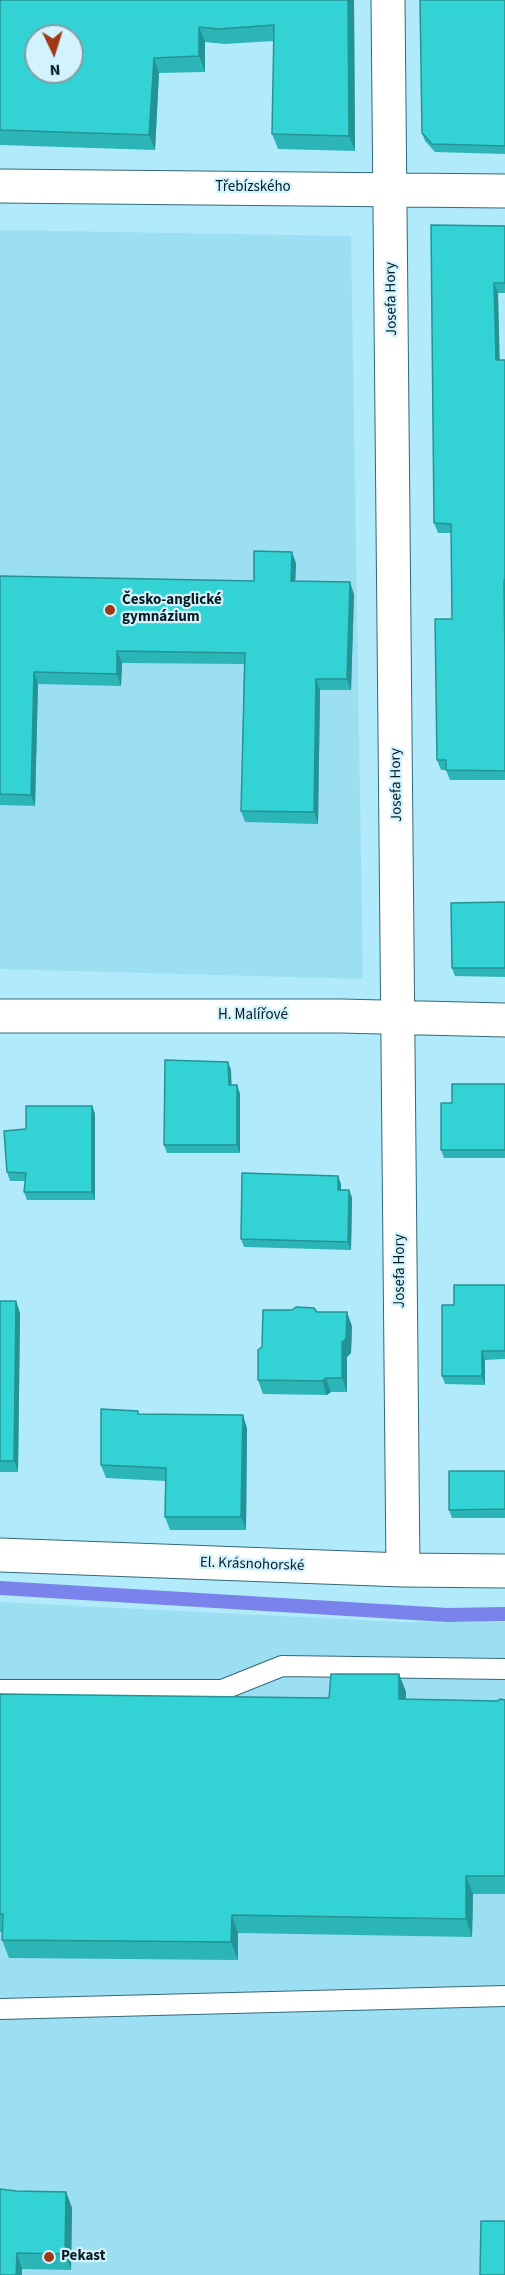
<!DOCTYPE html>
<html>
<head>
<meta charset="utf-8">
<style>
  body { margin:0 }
  #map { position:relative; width:505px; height:2275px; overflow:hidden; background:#b1eafa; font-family:"Source Sans 3",sans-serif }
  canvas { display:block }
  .north { position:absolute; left:24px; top:24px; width:60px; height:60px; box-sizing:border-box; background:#d2f3fd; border:2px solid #809da6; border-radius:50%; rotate:176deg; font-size:16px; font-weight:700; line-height:24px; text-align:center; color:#061d23 }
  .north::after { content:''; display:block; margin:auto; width:21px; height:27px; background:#9f3817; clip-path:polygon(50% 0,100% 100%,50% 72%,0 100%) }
</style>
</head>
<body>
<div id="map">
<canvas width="505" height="2275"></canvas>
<div class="north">N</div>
</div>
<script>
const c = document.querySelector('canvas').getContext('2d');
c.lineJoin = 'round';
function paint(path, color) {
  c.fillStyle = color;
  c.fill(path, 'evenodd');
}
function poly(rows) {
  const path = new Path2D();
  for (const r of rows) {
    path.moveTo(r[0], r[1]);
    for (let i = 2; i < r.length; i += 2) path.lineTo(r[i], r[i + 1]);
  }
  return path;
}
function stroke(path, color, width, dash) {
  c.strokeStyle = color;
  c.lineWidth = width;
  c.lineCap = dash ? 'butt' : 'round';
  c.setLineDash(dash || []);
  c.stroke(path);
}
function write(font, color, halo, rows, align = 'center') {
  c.font = font + ' "Source Sans 3",sans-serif';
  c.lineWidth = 4.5;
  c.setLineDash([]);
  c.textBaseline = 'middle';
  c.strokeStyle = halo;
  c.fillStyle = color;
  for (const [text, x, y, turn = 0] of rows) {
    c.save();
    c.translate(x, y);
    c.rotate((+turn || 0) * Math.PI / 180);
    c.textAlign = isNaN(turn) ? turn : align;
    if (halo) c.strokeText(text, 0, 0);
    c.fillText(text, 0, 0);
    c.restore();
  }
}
paint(poly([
  [0,230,351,236,363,979,0,969],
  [0,1602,401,1622,505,1622,505,2275,0,2275]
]), '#9ddff2');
stroke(poly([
  [0,1588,447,1615,505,1614]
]), '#7a83ec', 14);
const lane = poly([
  [0,1690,222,1690,282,1666,505,1669],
  [0,2009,505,1996]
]);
const street = poly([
  [388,0,403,1570],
  [0,186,505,191],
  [0,1016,341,1016,505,1020],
  [0,1555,403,1570,505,1571]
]);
stroke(lane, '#336978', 22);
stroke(street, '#336978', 35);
stroke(lane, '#fff', 20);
stroke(street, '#fff', 33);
paint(poly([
  [0,0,354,0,355,151,278,149,272,134,274,41,224,44,205,42,205,72,159,73,155,150,0,145],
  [505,0,505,154,435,152,425,141,422,133],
  [505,226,505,293,498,293,499,360,505,360,505,780,450,780,446,770,441,770,437,760,452,619,451,533,438,533,434,523],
  [296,563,295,581,354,594,351,690,320,690,318,824,245,822,241,811,244,664,122,663,121,686,38,684,35,806,0,805,0,576,254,581],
  [505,902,505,977,455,976,452,968],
  [228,1062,231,1070,231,1085,237,1085,240,1094,240,1153,167,1153,164,1145],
  [505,1084,505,1158,444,1158,441,1150,452,1103],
  [92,1106,95,1114,95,1200,27,1200,24,1192,25,1181,10,1181,7,1172,26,1129],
  [341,1184,341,1190,349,1190,352,1198,351,1250,244,1247,241,1239],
  [505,1285,505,1359,485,1360,485,1385,445,1384,442,1376,454,1305],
  [0,1301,16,1301,20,1313,18,1472,0,1472],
  [317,1312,352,1326,351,1353,347,1357,347,1392,331,1392,327,1395,263,1394,258,1380],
  [140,1414,247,1428,246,1530,170,1530,165,1517,166,1481,106,1478,101,1465],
  [505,1471,505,1518,452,1518,449,1510],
  [399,1674,406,1692,406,1699,497,1701,505,1700,505,1894,473,1894,472,1937,238,1933,238,1960,9,1958,2,1940,2,1932,0,1932,0,1694,329,1698],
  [16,2191,66,2192,72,2208,71,2270,22,2269,0,2275]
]), '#2cb5b7');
paint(poly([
  [348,0,354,0,355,151,349,136],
  [199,27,205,42,205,72,199,56],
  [154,58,159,73,155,150,149,135],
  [494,283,498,293,500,370,496,360],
  [292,552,296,563,295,592,291,581],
  [504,580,505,584,505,657],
  [350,582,354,594,351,690,347,679],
  [117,651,122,663,121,686,117,674],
  [34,672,38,684,35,806,31,795],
  [316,679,320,690,318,824,314,812],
  [228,1062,231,1070,232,1094,229,1085],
  [237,1085,240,1094,240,1153,237,1145],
  [92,1106,95,1114,95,1200,92,1192],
  [338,1176,341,1184,341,1198,338,1190],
  [349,1190,352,1198,351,1250,348,1242],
  [16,1301,20,1313,18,1472,14,1461],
  [347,1312,352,1326,351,1353,347,1357,347,1392,342,1378,342,1342],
  [482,1351,485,1360,485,1385,482,1376],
  [326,1378,331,1392,327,1395,322,1381],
  [243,1415,247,1428,246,1530,241,1517],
  [399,1674,406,1692,406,1717,399,1699],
  [466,1876,473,1894,472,1937,466,1919],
  [232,1915,238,1933,238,1960,231,1942],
  [66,2192,72,2208,71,2270,65,2254],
  [17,2253,22,2269,22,2275,16,2275]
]), '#249395');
const building = poly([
  [0,0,348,0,349,136,272,134,274,25,218,29,199,27,199,56,154,58,149,135,0,130,0,0],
  [36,36,72,36,72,72,36,72,36,36],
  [420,0,505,0,505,146,432,144,422,133,420,0],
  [431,225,505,226,505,283,494,283,496,360,505,360,505,580,504,580,505,656,505,771,446,770,446,760,437,760,435,619,452,619,451,524,434,523,431,225],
  [254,551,292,552,291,581,350,582,347,679,316,679,314,812,241,811,245,653,117,651,117,674,34,672,31,795,0,794,0,576,254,581,254,551],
  [505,902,505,968,452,968,451,903,505,902],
  [165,1060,228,1062,229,1085,237,1085,237,1145,164,1145,165,1060],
  [452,1084,505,1084,505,1150,441,1150,441,1103,452,1103,452,1084],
  [26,1106,92,1106,92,1192,24,1192,26,1173,7,1172,4,1131,26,1129,26,1106],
  [242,1173,338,1176,338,1190,349,1190,348,1242,241,1239,242,1173],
  [454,1285,505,1285,505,1351,482,1351,482,1376,442,1376,442,1305,454,1305,454,1285],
  [0,1301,16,1301,14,1461,0,1461,0,1301],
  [296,1307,314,1308,317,1312,347,1312,346,1339,342,1342,342,1378,326,1378,322,1381,258,1380,258,1350,262,1347,263,1310,292,1310,296,1307],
  [101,1409,138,1411,138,1414,243,1415,241,1517,165,1517,166,1468,101,1465,101,1409],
  [449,1471,505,1471,505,1509,449,1510,449,1471],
  [331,1674,399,1674,399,1699,497,1701,501,1699,505,1700,505,1876,466,1876,466,1919,232,1915,231,1942,2,1940,3,1914,0,1914,0,1694,329,1698,331,1674],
  [0,2189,16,2191,66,2192,65,2254,17,2253,16,2275,0,2275,0,2189],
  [481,2221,505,2221,505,2275,480,2275,481,2221]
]);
paint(building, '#33d2d5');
stroke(building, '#249395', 1.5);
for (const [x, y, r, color] of [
  [110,610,6,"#9f3817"],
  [49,2257,6,"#9f3817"]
]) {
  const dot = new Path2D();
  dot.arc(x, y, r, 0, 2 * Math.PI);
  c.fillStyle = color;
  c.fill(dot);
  stroke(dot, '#d2f3fd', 2);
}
write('15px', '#061d23', '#d2f3fd', [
  ["Třebízského",253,188],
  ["Josefa Hory",392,299,-91],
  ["Josefa Hory",397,785,-91],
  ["H. Malířové",253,1016],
  ["Josefa Hory",401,1271,-90],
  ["El. Krásnohorské",252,1565,2]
]);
write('bold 15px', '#061d23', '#d2f3fd', [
  ["Česko-anglické",122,601],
  ["gymnázium",122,618],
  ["Pekast",61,2257]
], 'left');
</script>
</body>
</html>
